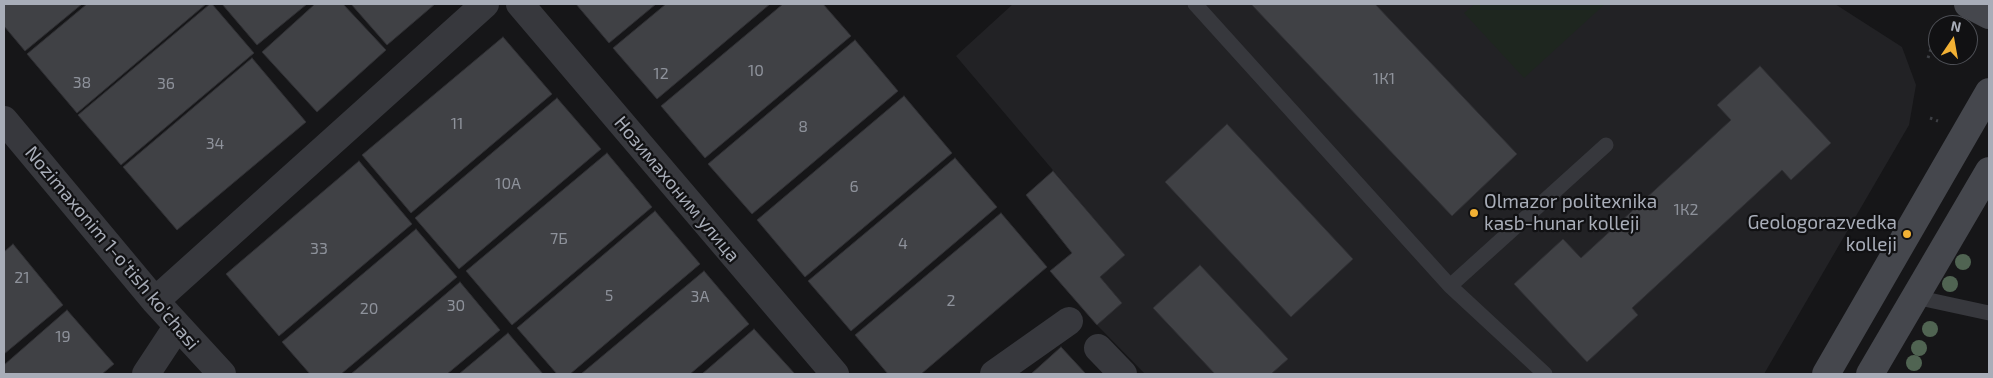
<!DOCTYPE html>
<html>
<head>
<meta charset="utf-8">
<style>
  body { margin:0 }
  #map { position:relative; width:1993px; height:378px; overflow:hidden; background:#161618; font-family:"Exo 2",sans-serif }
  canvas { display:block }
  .frame { position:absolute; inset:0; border:5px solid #a8adb8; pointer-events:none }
  .north { position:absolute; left:1928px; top:15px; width:50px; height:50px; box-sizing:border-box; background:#111113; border:1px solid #4d4f55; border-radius:50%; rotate:12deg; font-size:14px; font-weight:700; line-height:20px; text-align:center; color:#a8adb8 }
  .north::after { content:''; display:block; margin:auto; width:18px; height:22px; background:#f2b134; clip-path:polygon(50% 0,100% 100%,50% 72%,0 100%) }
</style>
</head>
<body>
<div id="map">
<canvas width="1993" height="378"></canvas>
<div class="frame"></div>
<div class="north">N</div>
</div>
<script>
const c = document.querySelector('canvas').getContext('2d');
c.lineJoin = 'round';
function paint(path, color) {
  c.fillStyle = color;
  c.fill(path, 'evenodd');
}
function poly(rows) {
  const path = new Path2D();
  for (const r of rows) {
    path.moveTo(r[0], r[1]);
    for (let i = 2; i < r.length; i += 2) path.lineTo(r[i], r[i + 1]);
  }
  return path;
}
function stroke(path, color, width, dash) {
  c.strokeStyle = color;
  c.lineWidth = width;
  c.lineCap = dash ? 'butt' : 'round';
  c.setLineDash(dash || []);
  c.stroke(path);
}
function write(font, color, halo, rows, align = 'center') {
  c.font = font + ' "Exo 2",sans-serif';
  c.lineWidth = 4.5;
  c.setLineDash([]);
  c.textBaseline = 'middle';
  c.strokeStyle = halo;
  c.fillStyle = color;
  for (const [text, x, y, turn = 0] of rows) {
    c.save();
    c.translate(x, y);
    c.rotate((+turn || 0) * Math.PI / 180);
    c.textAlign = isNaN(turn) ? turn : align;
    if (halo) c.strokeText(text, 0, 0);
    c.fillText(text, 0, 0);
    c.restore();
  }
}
paint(poly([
  [1013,4,1835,4,1902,47,1916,85,1909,125,1764,374,1145,374,1097,325,1122,303,1100,277,1125,255,956,56]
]), '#222225');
paint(poly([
  [1475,4,1605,4,1524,78,1464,13]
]), '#1e261f');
const building = poly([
  [4,4,82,4,25,51,4,26,4,4],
  [87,4,206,4,77,113,27,54,87,4],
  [210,4,212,4,254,53,121,165,78,115,210,4],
  [222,4,307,4,257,45,222,4],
  [315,4,343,4,386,50,317,112,262,52,315,4],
  [351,4,435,4,387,45,351,4],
  [576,4,656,4,609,43,576,4],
  [666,4,770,4,657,99,613,48,666,4],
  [783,4,823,4,851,36,705,158,661,106,783,4],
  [1251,4,1375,4,1517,154,1452,216,1251,4],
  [503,37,552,94,411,213,362,155,503,37],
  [855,40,898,91,752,214,708,164,855,40],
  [252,58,306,122,177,230,123,167,252,58],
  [1760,66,1831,143,1791,180,1782,170,1632,308,1638,315,1587,362,1514,284,1563,239,1581,258,1731,120,1717,105,1760,66],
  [904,96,952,153,805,277,757,220,904,96],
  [557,98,601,149,459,269,415,218,557,98],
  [1227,124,1353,259,1291,317,1165,182,1227,124],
  [607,153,652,207,512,325,466,271,607,153],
  [955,158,997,207,851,331,808,281,955,158],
  [359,161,412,224,279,336,226,274,359,161],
  [1053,171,1125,255,1100,277,1122,303,1097,325,1050,271,1072,253,1026,195,1053,171],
  [655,211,700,264,570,374,557,374,517,328,655,211],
  [1001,213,1047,267,921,374,888,374,855,335,1001,213],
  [416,229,457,277,341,374,310,374,282,342,416,229],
  [13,244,63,305,4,354,4,252,13,244],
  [1200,265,1288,359,1271,374,1215,374,1153,308,1200,265],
  [704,271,749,324,690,374,581,374,704,271],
  [460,282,500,330,447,374,351,374,460,282],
  [67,310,114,364,102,374,4,374,4,365,67,310],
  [754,329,795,374,702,374,754,329],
  [508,333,543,374,459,374,508,333],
  [1061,347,1086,374,1031,374,1061,347]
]);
paint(building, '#404145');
stroke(building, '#303034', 1);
stroke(poly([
  [1928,58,1938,27],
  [1930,118,1938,121]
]), '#3d3f44', 3, [2.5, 4]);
stroke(poly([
  [1195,4,1450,286,1545,374],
  [1450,286,1606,145],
  [1915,297,1989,313]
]), '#37383d', 15);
stroke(poly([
  [520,4,835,374],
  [4,120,155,301,222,374],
  [155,301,485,4],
  [1098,348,1123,374],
  [146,374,177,327],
  [994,374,1069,321]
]), '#37383d', 28);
stroke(poly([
  [1968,4,1989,15],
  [1826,374,1989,92],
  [1870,374,1989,171]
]), '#45474d', 28);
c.fillStyle = '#506452';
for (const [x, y] of [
  [1963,262],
  [1950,284],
  [1930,329],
  [1919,348],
  [1914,363]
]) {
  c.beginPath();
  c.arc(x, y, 8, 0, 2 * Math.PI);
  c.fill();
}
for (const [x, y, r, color] of [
  [1474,213,5,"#f2b134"],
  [1907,234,5,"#f2b134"]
]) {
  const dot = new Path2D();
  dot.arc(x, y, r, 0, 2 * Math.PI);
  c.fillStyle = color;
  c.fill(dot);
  stroke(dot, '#111113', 2);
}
write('16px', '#8e929b', null, [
  ["10",756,71],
  ["12",661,74],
  ["1К1",1384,79],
  ["38",82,83],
  ["36",166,84],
  ["11",457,124],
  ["8",803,127],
  ["34",215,144],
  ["10A",508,184],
  ["6",854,187],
  ["1К2",1686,210],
  ["7Б",559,239],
  ["4",903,244],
  ["33",319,249],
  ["21",22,278],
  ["5",609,296],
  ["3A",700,297],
  ["2",951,301],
  ["30",456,306],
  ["20",369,309],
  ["19",63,337]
]);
write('19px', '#a8adb8', '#111113', [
  ["Нозимахоним улица",677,189,50],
  ["Nozimaxonim 1-o'tish ko'chasi",112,248,50]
]);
write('19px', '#a8adb8', '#111113', [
  ["Оlmazor politexnika",1484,202],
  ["kasb-hunar kolleji",1484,224],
  ["Geologorazvedka",1897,223,"right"],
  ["kolleji",1897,245,"right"]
], 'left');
</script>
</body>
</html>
